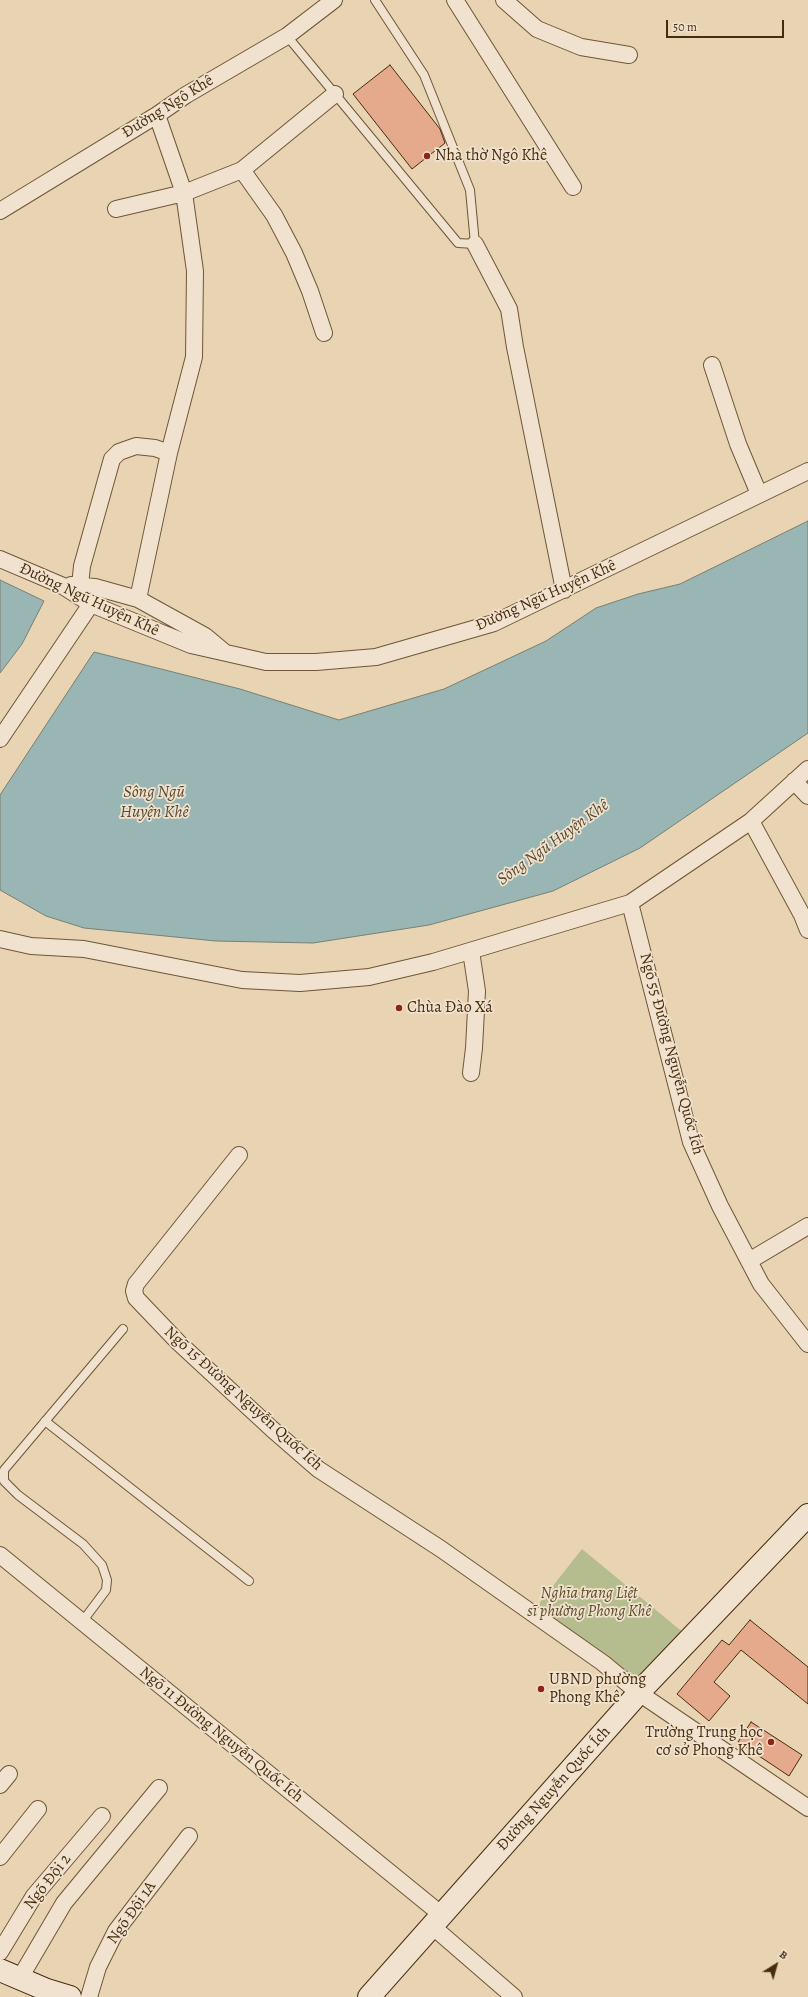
<!DOCTYPE html>
<html>
<head>
<meta charset="utf-8">
<style>
  body { margin:0 }
  #map { position:relative; width:808px; height:1997px; overflow:hidden; background:#e8d3b3; font-family:Alegreya,serif }
  canvas { display:block }
  .north { position:absolute; left:756px; top:1945px; width:40px; height:40px; -webkit-text-stroke:3px #f0e2ce; paint-order:stroke; rotate:37deg; font-size:11px; font-weight:700; line-height:16px; text-align:center; color:#462c0c }
  .north::after { content:''; display:block; margin:auto; width:14px; height:18px; background:#462c0c; clip-path:polygon(50% 0,100% 100%,50% 72%,0 100%) }
  .scale { position:absolute; left:666px; top:20px; width:118px; height:18px; box-sizing:border-box; border:2px solid #462c0c; border-top:0; padding-left:5px; font-size:12px; line-height:14px; white-space:nowrap; color:#462c0c; -webkit-text-stroke:3px #f0e2ce; paint-order:stroke }
</style>
</head>
<body>
<div id="map">
<canvas width="808" height="1997"></canvas>
<div class="north">B</div>
<div class="scale">50 m</div>
</div>
<script>
const c = document.querySelector('canvas').getContext('2d');
c.lineJoin = 'round';
function paint(path, color) {
  c.fillStyle = color;
  c.fill(path, 'evenodd');
}
function poly(rows) {
  const path = new Path2D();
  for (const r of rows) {
    path.moveTo(r[0], r[1]);
    for (let i = 2; i < r.length; i += 2) path.lineTo(r[i], r[i + 1]);
  }
  return path;
}
function stroke(path, color, width, dash) {
  c.strokeStyle = color;
  c.lineWidth = width;
  c.lineCap = dash ? 'butt' : 'round';
  c.setLineDash(dash || []);
  c.stroke(path);
}
function write(font, color, halo, rows, align = 'center') {
  c.font = font + ' Alegreya,serif';
  c.lineWidth = 3.5;
  c.setLineDash([]);
  c.textBaseline = 'middle';
  c.strokeStyle = halo;
  c.fillStyle = color;
  for (const [text, x, y, turn = 0] of rows) {
    c.save();
    c.translate(x, y);
    c.rotate((+turn || 0) * Math.PI / 180);
    c.textAlign = isNaN(turn) ? turn : align;
    if (halo) c.strokeText(text, 0, 0);
    c.fillText(text, 0, 0);
    c.restore();
  }
}
paint(poly([
  [582,1549,685,1634,635,1686,534,1610]
]), '#b5bc8d');
const water = poly([
  [808,521,808,733,640,848,553,891,429,925,313,943,216,941,84,928,46,916,0,890,0,795,94,652,240,689,339,720,444,689,546,641,596,608,638,594,680,584,808,521],
  [0,580,44,601,22,644,0,673,0,580]
]);
paint(water, '#99b6b4');
stroke(water, '#787f71', 1);
const building = poly([
  [390,65,440,129,445,143,412,169,353,94,390,65],
  [750,1620,808,1667,808,1704,741,1650,714,1682,730,1696,709,1721,677,1694,722,1640,729,1645,750,1620],
  [751,1722,802,1755,789,1776,738,1742,751,1722]
]);
paint(building, '#e5a98c');
stroke(building, '#462c0c', 1);
const lane = poly([
  [287,36,458,243,475,244,470,190,424,75,375,0],
  [45,1421,249,1581],
  [82,1622,106,1590,107,1580,102,1565,83,1544,18,1495,4,1481,4,1470,123,1329]
]);
const street = poly([
  [455,0,573,187],
  [504,0,537,29,581,47,629,55],
  [242,170,274,215,294,253,310,291,324,333],
  [116,209,184,193,242,170,335,94],
  [0,211,157,115,186,95,287,36,334,0],
  [475,244,509,309,515,347,564,590],
  [712,365,738,444,759,494],
  [0,559,61,585,91,604,191,645,266,662,316,662,376,657,494,623,808,471],
  [71,585,95,587,138,599,205,636,223,651],
  [80,586,82,566,112,459,119,452,136,446,155,448,169,453],
  [138,599,169,453,194,357,195,271,184,193,157,115],
  [0,739,91,604],
  [794,781,808,796],
  [751,821,802,915,808,930],
  [630,903,691,1142,720,1206,761,1284,808,1344],
  [0,939,31,946,84,949,242,980,300,983,369,977,433,962,630,903,751,821,808,769],
  [471,1073,474,1048,477,991,471,951],
  [239,1155,136,1284,134,1291,136,1298,178,1342,272,1429,318,1469,441,1549,603,1663,639,1693,808,1808],
  [749,1261,808,1226],
  [0,1555,442,1915],
  [0,1785,9,1774],
  [0,1857,38,1809],
  [432,1926,514,1997],
  [0,1952,34,1896,102,1816],
  [20,1978,64,1903,159,1788],
  [89,1997,98,1967,116,1931,189,1836]
]);
const secondary = poly([
  [0,1970,47,1990,70,1997],
  [369,1997,644,1687,808,1515]
]);
stroke(lane, '#6e5636', 10);
stroke(street, '#6e5636', 18);
stroke(secondary, '#462c0c', 24);
stroke(lane, '#f0e2ce', 8);
stroke(street, '#f0e2ce', 16);
stroke(secondary, '#f0e2ce', 22);
for (const [x, y, r, color] of [
  [427,156,4,"#8f2418"],
  [399,1008,4,"#8f2418"],
  [541,1689,4,"#8f2418"],
  [771,1742,4,"#8f2418"]
]) {
  const dot = new Path2D();
  dot.arc(x, y, r, 0, 2 * Math.PI);
  c.fillStyle = color;
  c.fill(dot);
  stroke(dot, '#f0e2ce', 1.5);
}
write('16px', '#462c0c', '#f0e2ce', [
  ["Đường Ngô Khê",168,107,-32],
  ["Đường Ngũ Huyện Khê",546,596,-24],
  ["Đường Ngũ Huyện Khê",89,600,25],
  ["Ngõ 55 Đường Nguyễn Quốc Ích",671,1054,75],
  ["Ngõ 15 Đường Nguyễn Quốc Ích",243,1399,42],
  ["Ngõ 11 Đường Nguyễn Quốc Ích",221,1735,39],
  ["Đường Nguyễn Quốc Ích",554,1789,-48],
  ["Ngõ Đội 2",48,1882,-52],
  ["Ngõ Đội 1A",132,1913,-55]
]);
write('16px', '#462c0c', '#f0e2ce', [
  ["Nhà thờ Ngô Khê",435,156],
  ["Chùa Đào Xá",407,1008],
  ["UBND phường",549,1680],
  ["Phong Khê",549,1698],
  ["Trường Trung học",763,1733,"right"],
  ["cơ sở Phong Khê",763,1751,"right"]
], 'left');
write('italic 16px', '#5c4926', '#f0e2ce', [
  ["Nghĩa trang Liệt",589,1594],
  ["sĩ phường Phong Khê",589,1612]
]);
write('italic 17px', '#57482e', '#f0e2ce', [
  ["Sông Ngũ",154,793],
  ["Huyện Khê",154,813],
  ["Sông Ngũ Huyện Khê",553,843,-36]
]);
</script>
</body>
</html>
